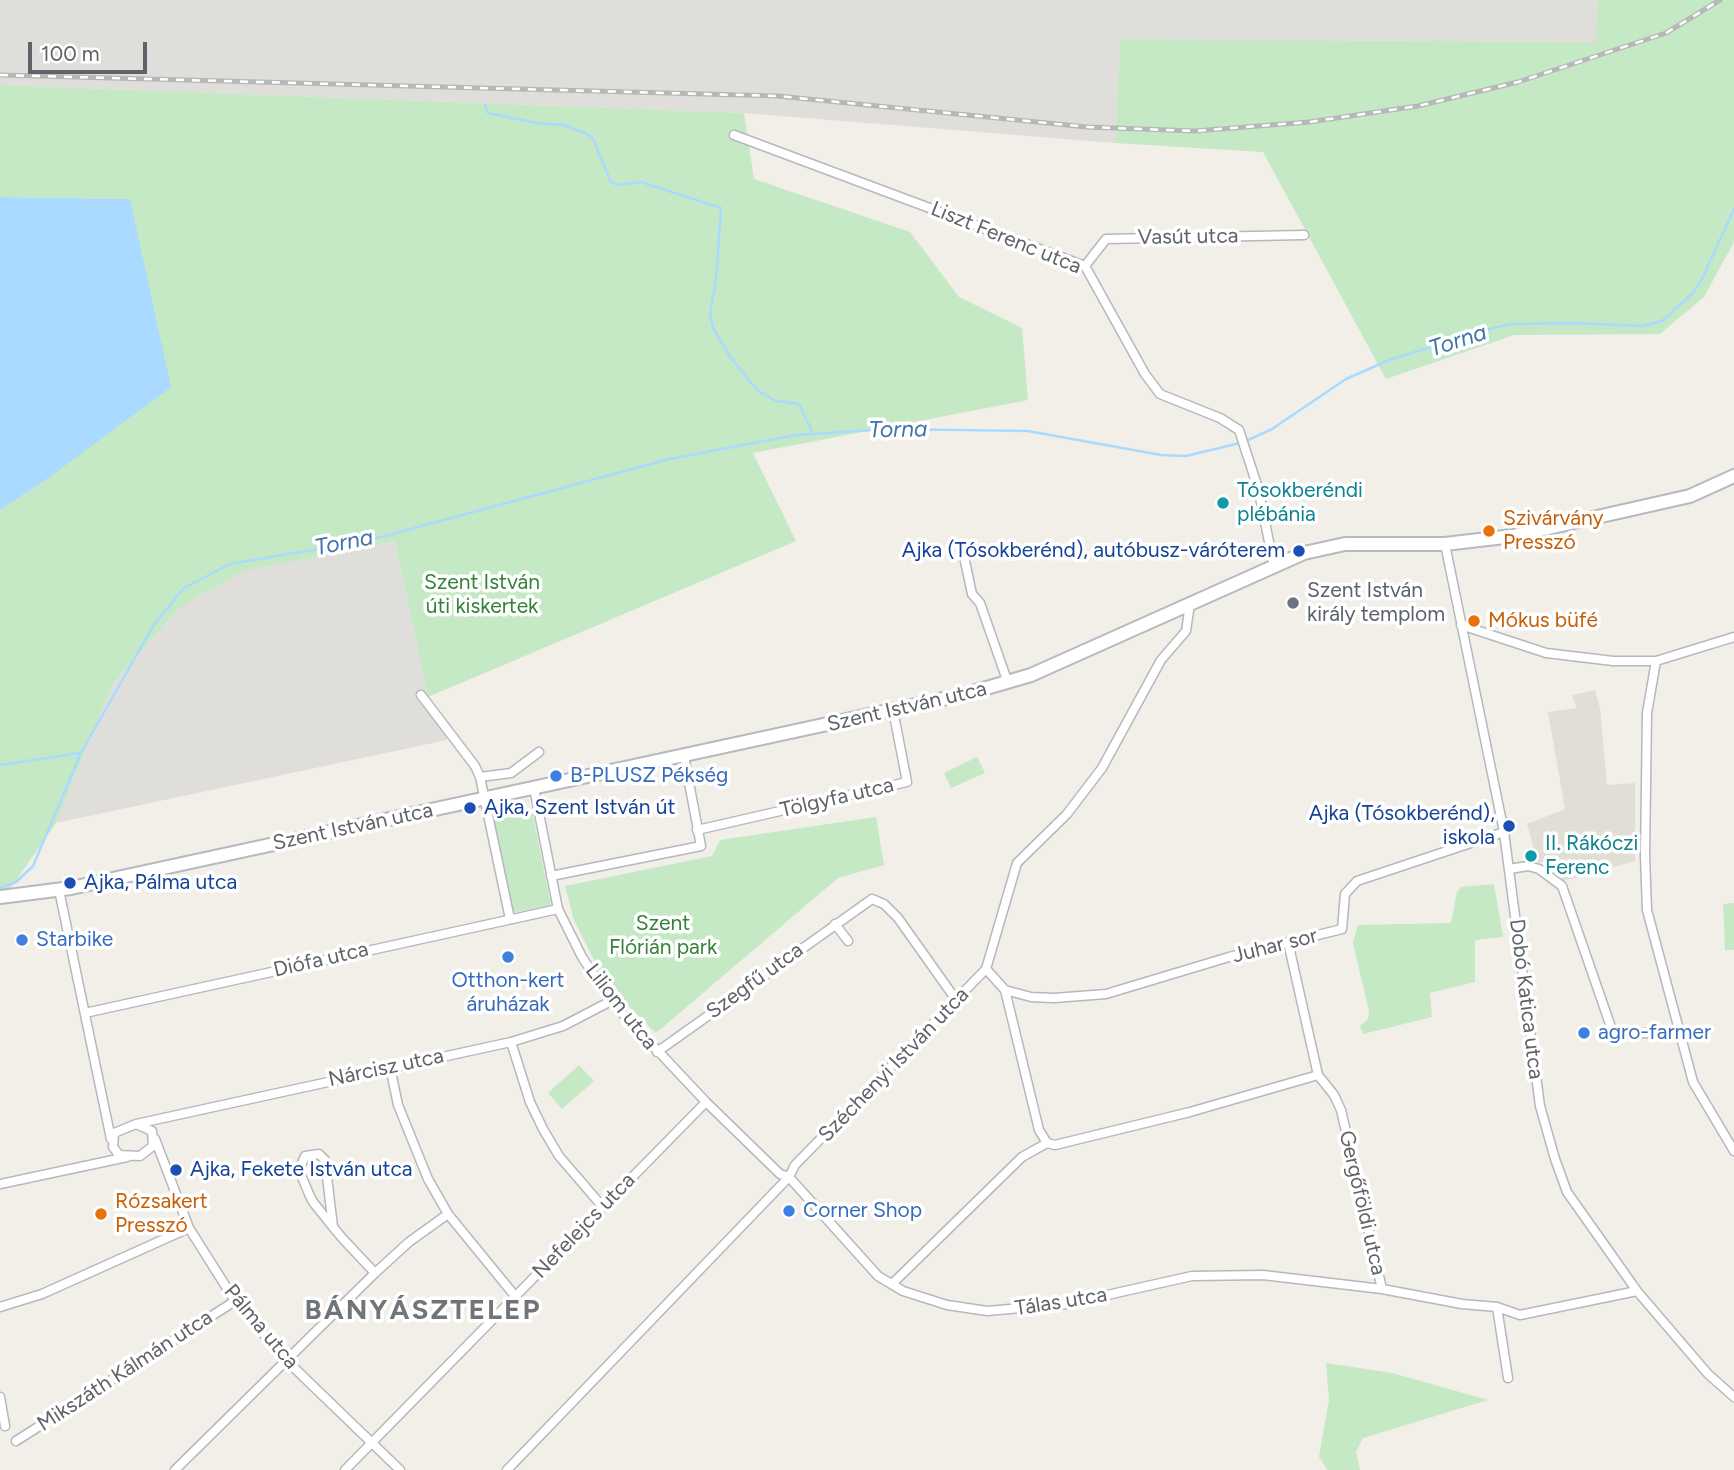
<!DOCTYPE html>
<html>
<head>
<meta charset="utf-8">
<style>
  body { margin:0 }
  #map { position:relative; width:1734px; height:1470px; overflow:hidden; background:#f1efe8; font-family:Figtree,sans-serif }
  canvas { display:block }
  .scale { position:absolute; left:28px; top:42px; width:119px; height:32px; box-sizing:border-box; border:4px solid #5f6368; border-top:0; padding-left:9px; font-size:21px; line-height:24px; white-space:nowrap; color:#5f6368; -webkit-text-stroke:5px #fff; paint-order:stroke }
</style>
</head>
<body>
<div id="map">
<canvas width="1734" height="1470"></canvas>
<div class="scale">100 m</div>
</div>
<script>
const c = document.querySelector('canvas').getContext('2d');
c.lineJoin = 'round';
function paint(path, color) {
  c.fillStyle = color;
  c.fill(path, 'evenodd');
}
function poly(rows) {
  const path = new Path2D();
  for (const r of rows) {
    path.moveTo(r[0], r[1]);
    for (let i = 2; i < r.length; i += 2) path.lineTo(r[i], r[i + 1]);
  }
  return path;
}
function stroke(path, color, width, dash) {
  c.strokeStyle = color;
  c.lineWidth = width;
  c.lineCap = dash ? 'butt' : 'round';
  c.setLineDash(dash || []);
  c.stroke(path);
}
function write(font, color, halo, rows, align = 'center') {
  c.font = font + ' Figtree,sans-serif';
  c.lineWidth = 7;
  c.setLineDash([]);
  c.textBaseline = 'middle';
  c.strokeStyle = halo;
  c.fillStyle = color;
  for (const [text, x, y, turn = 0] of rows) {
    c.save();
    c.translate(x, y);
    c.rotate((+turn || 0) * Math.PI / 180);
    c.textAlign = isNaN(turn) ? turn : align;
    if (halo) c.strokeText(text, 0, 0);
    c.fillText(text, 0, 0);
    c.restore();
  }
}
paint(poly([
  [0,0,1598,0,1597,42,1120,39,1115,143,744,113,0,85],
  [395,541,428,697,447,740,56,823,112,685,178,609,241,572]
]), '#e0deda');
paint(poly([
  [1595,690,1600,708,1607,785,1635,783,1635,861,1563,881,1555,858,1538,863,1527,824,1565,809,1548,712,1577,708,1572,695]
]), '#e1ded6');
paint(poly([
  [1598,0,1734,0,1734,242,1704,297,1660,334,1514,335,1386,379,1263,152,1115,143,1120,39,1596,42],
  [0,85,744,113,754,179,910,232,959,297,1022,328,1028,400,753,453,796,541,428,697,395,541,241,572,178,609,112,685,56,823,5,896,0,896,0,510,47,479,130,199,0,197],
  [977,757,985,773,951,788,944,773],
  [532,811,551,905,512,913,492,819],
  [876,817,884,865,838,878,656,1033,614,992,599,970,574,920,565,886,712,856,720,840],
  [1494,884,1503,937,1475,940,1475,982,1430,993,1432,1017,1363,1034,1360,1026,1368,1019,1369,1011,1353,943,1358,925,1451,923,1457,892,1461,887],
  [1734,903,1734,950,1725,950,1723,904],
  [579,1065,594,1081,562,1109,548,1093],
  [1326,1363,1392,1373,1488,1400,1363,1438,1356,1452,1360,1470,1328,1470,1319,1457,1329,1400]
]), '#c5e8c5');
paint(poly([
  [0,197,130,199,171,387,47,479,0,510]
]), '#aadaff');
stroke(poly([
  [485,105,488,113,536,123,563,125,587,134,593,139,611,182,617,185,641,182,721,208,716,279,710,314,713,328,731,358,757,390,776,401,799,404,813,434],
  [1246,441,1272,429,1346,379,1389,360,1493,328,1511,324,1573,323,1643,326,1662,321,1692,294,1701,281,1734,209],
  [0,765,80,753],
  [0,888,16,882,33,866,81,753,153,626,184,588,230,564,370,540,669,459,796,435,888,429,1028,431,1161,455,1186,456,1240,443]
]), '#aadaff', 2.5);
const minor = poly([
  [734,135,1085,266,1145,374,1160,394,1220,418,1239,430,1258,488,1274,566],
  [1085,266,1106,239,1304,235],
  [1445,544,1504,832,1540,1106,1555,1159,1567,1192,1637,1291,1708,1374,1734,1397],
  [962,547,972,594,980,603,1008,683],
  [1461,625,1546,653,1613,661,1656,661,1734,637],
  [1656,661,1647,713,1645,856,1647,910,1693,1082,1734,1151],
  [421,695,475,766,480,777,510,919],
  [480,777,511,773,539,752],
  [534,788,558,909,582,957,611,1001,706,1102,780,1174,789,1177,878,1276,903,1291,947,1305,987,1311,1067,1304,1192,1276,1263,1275,1382,1289],
  [697,830,907,782,893,710],
  [1509,869,1528,866,1539,869,1562,886,1612,1030,1621,1034,1679,1032],
  [551,876,701,846,684,756],
  [59,890,111,1139],
  [835,924,848,941],
  [986,969,1005,990,1039,1130,1047,1143,1055,1145,1190,1112,1318,1075,1288,942],
  [1005,990,1031,997,1054,998,1106,994,1229,957,1342,929,1345,894,1357,881,1504,832],
  [85,1013,558,909],
  [511,1042,530,1102,543,1129,559,1156,602,1206],
  [657,1052,872,899,884,904,898,918,954,997,959,999],
  [390,1067,398,1105,428,1179,448,1214,515,1296],
  [1318,1075,1334,1095,1341,1110,1382,1289,1462,1304,1497,1307,1520,1315,1637,1291],
  [136,1124,511,1042,563,1026,611,1001],
  [136,1124,152,1131,153,1146,140,1156,119,1155,113,1147,114,1133,136,1124],
  [155,1139,189,1228,235,1301,288,1362,400,1470],
  [0,1184,127,1157],
  [333,1227,325,1160,319,1154,305,1156,299,1170,309,1194,313,1202,333,1227,343,1239,375,1273],
  [892,1284,1022,1157,1047,1143],
  [0,1307,42,1294,189,1228],
  [1497,1307,1508,1378],
  [0,1397,5,1426],
  [16,1441,235,1301],
  [175,1470,375,1273,409,1242,448,1214],
  [345,1470,706,1102],
  [507,1470,789,1177,795,1165,986,969,1017,863,1067,814,1102,768,1161,660,1186,631,1190,604]
]);
const secondary = poly([
  [0,897,71,888,966,694,1031,675,1304,553,1345,544,1445,544,1513,536,1690,496,1734,476]
]);
stroke(minor, '#b5b8bc', 11);
stroke(secondary, '#b6babf', 16);
stroke(minor, '#fff', 8);
stroke(secondary, '#fff', 12);
const rail = poly([
  [0,75,778,96,1087,127,1195,131,1309,122,1418,106,1518,82,1666,33,1720,0]
]);
stroke(rail, '#b6b7b8', 5);
stroke(rail, '#fff', 2.5, [8]);
for (const [x, y, r, color] of [
  [1223,503,7,"#0f9aa8"],
  [1489,531,7,"#e8710a"],
  [1299,551,7,"#1a4fb4"],
  [1293,603,7,"#6b7280"],
  [1474,621,7,"#e8710a"],
  [556,776,7,"#3f7fe0"],
  [470,808,7,"#1a4fb4"],
  [1509,826,7,"#1a4fb4"],
  [1531,856,7,"#0f9aa8"],
  [70,883,7,"#1a4fb4"],
  [22,940,7,"#3f7fe0"],
  [508,957,7,"#3f7fe0"],
  [1584,1033,7,"#3f7fe0"],
  [176,1170,7,"#1a4fb4"],
  [789,1211,7,"#3f7fe0"],
  [101,1214,7,"#e8710a"]
]) {
  const dot = new Path2D();
  dot.arc(x, y, r, 0, 2 * Math.PI);
  c.fillStyle = color;
  c.fill(dot);
  stroke(dot, '#fff', 2.5);
}
write('21px', '#5f6368', '#fff', [
  ["Vasút utca",1188,237,-1],
  ["Liszt Ferenc utca",1006,238,22],
  ["Szent István utca",907,707,-13],
  ["Tölgyfa utca",837,798,-13],
  ["Szent István utca",353,827,-12],
  ["Juhar sor",1275,946,-14],
  ["Diófa utca",321,960,-13],
  ["Szegfű utca",755,981,-36],
  ["Dobó Katica utca",1526,999,83],
  ["Liliom utca",621,1007,52],
  ["Széchenyi István utca",894,1065,-46],
  ["Nárcisz utca",386,1068,-12],
  ["Gergőföldi utca",1362,1203,77],
  ["Nefelejcs utca",584,1226,-46],
  ["Tálas utca",1061,1302,-9],
  ["Pálma utca",261,1327,50],
  ["Mikszáth Kálmán utca",125,1371,-33]
]);
write('21px', '#0d838f', '#fff', [
  ["Tósokberéndi",1237,491],
  ["plébánia",1237,515],
  ["II. Rákóczi",1545,844],
  ["Ferenc",1545,868]
], 'left');
write('21px', '#c56008', '#fff', [
  ["Szivárvány",1503,519],
  ["Presszó",1503,543],
  ["Mókus büfé",1488,621],
  ["Rózsakert",115,1202],
  ["Presszó",115,1226]
], 'left');
write('21px', '#164399', '#fff', [
  ["Ajka (Tósokberénd), autóbusz-váróterem",1285,551,"right"],
  ["Ajka, Szent István út",484,808],
  ["Ajka (Tósokberénd),",1495,814,"right"],
  ["iskola",1495,838,"right"],
  ["Ajka, Pálma utca",84,883],
  ["Ajka, Fekete István utca",190,1170]
], 'left');
write('21px', '#348238', '#fff', [
  ["Szent István",482,583],
  ["úti kiskertek",482,607],
  ["Szent",663,924],
  ["Flórián park",663,948]
]);
write('21px', '#5b616d', '#fff', [
  ["Szent István",1307,591],
  ["király templom",1307,615]
], 'left');
write('21px', '#366cbe', '#fff', [
  ["B-PLUSZ Pékség",570,776],
  ["Starbike",36,940],
  ["Otthon-kert",508,981,"center"],
  ["áruházak",508,1005,"center"],
  ["agro-farmer",1598,1033],
  ["Corner Shop",803,1211]
], 'left');
write('italic 23px', '#4174aa', '#fff', [
  ["Torna",1458,341,-18],
  ["Torna",898,430,-1],
  ["Torna",344,543,-11]
]);
c.letterSpacing = '2px';
write('bold 28px', '#70757a', '#fff', [
  ["BÁNYÁSZTELEP",423,1311]
]);
c.letterSpacing = '0px';
</script>
</body>
</html>
